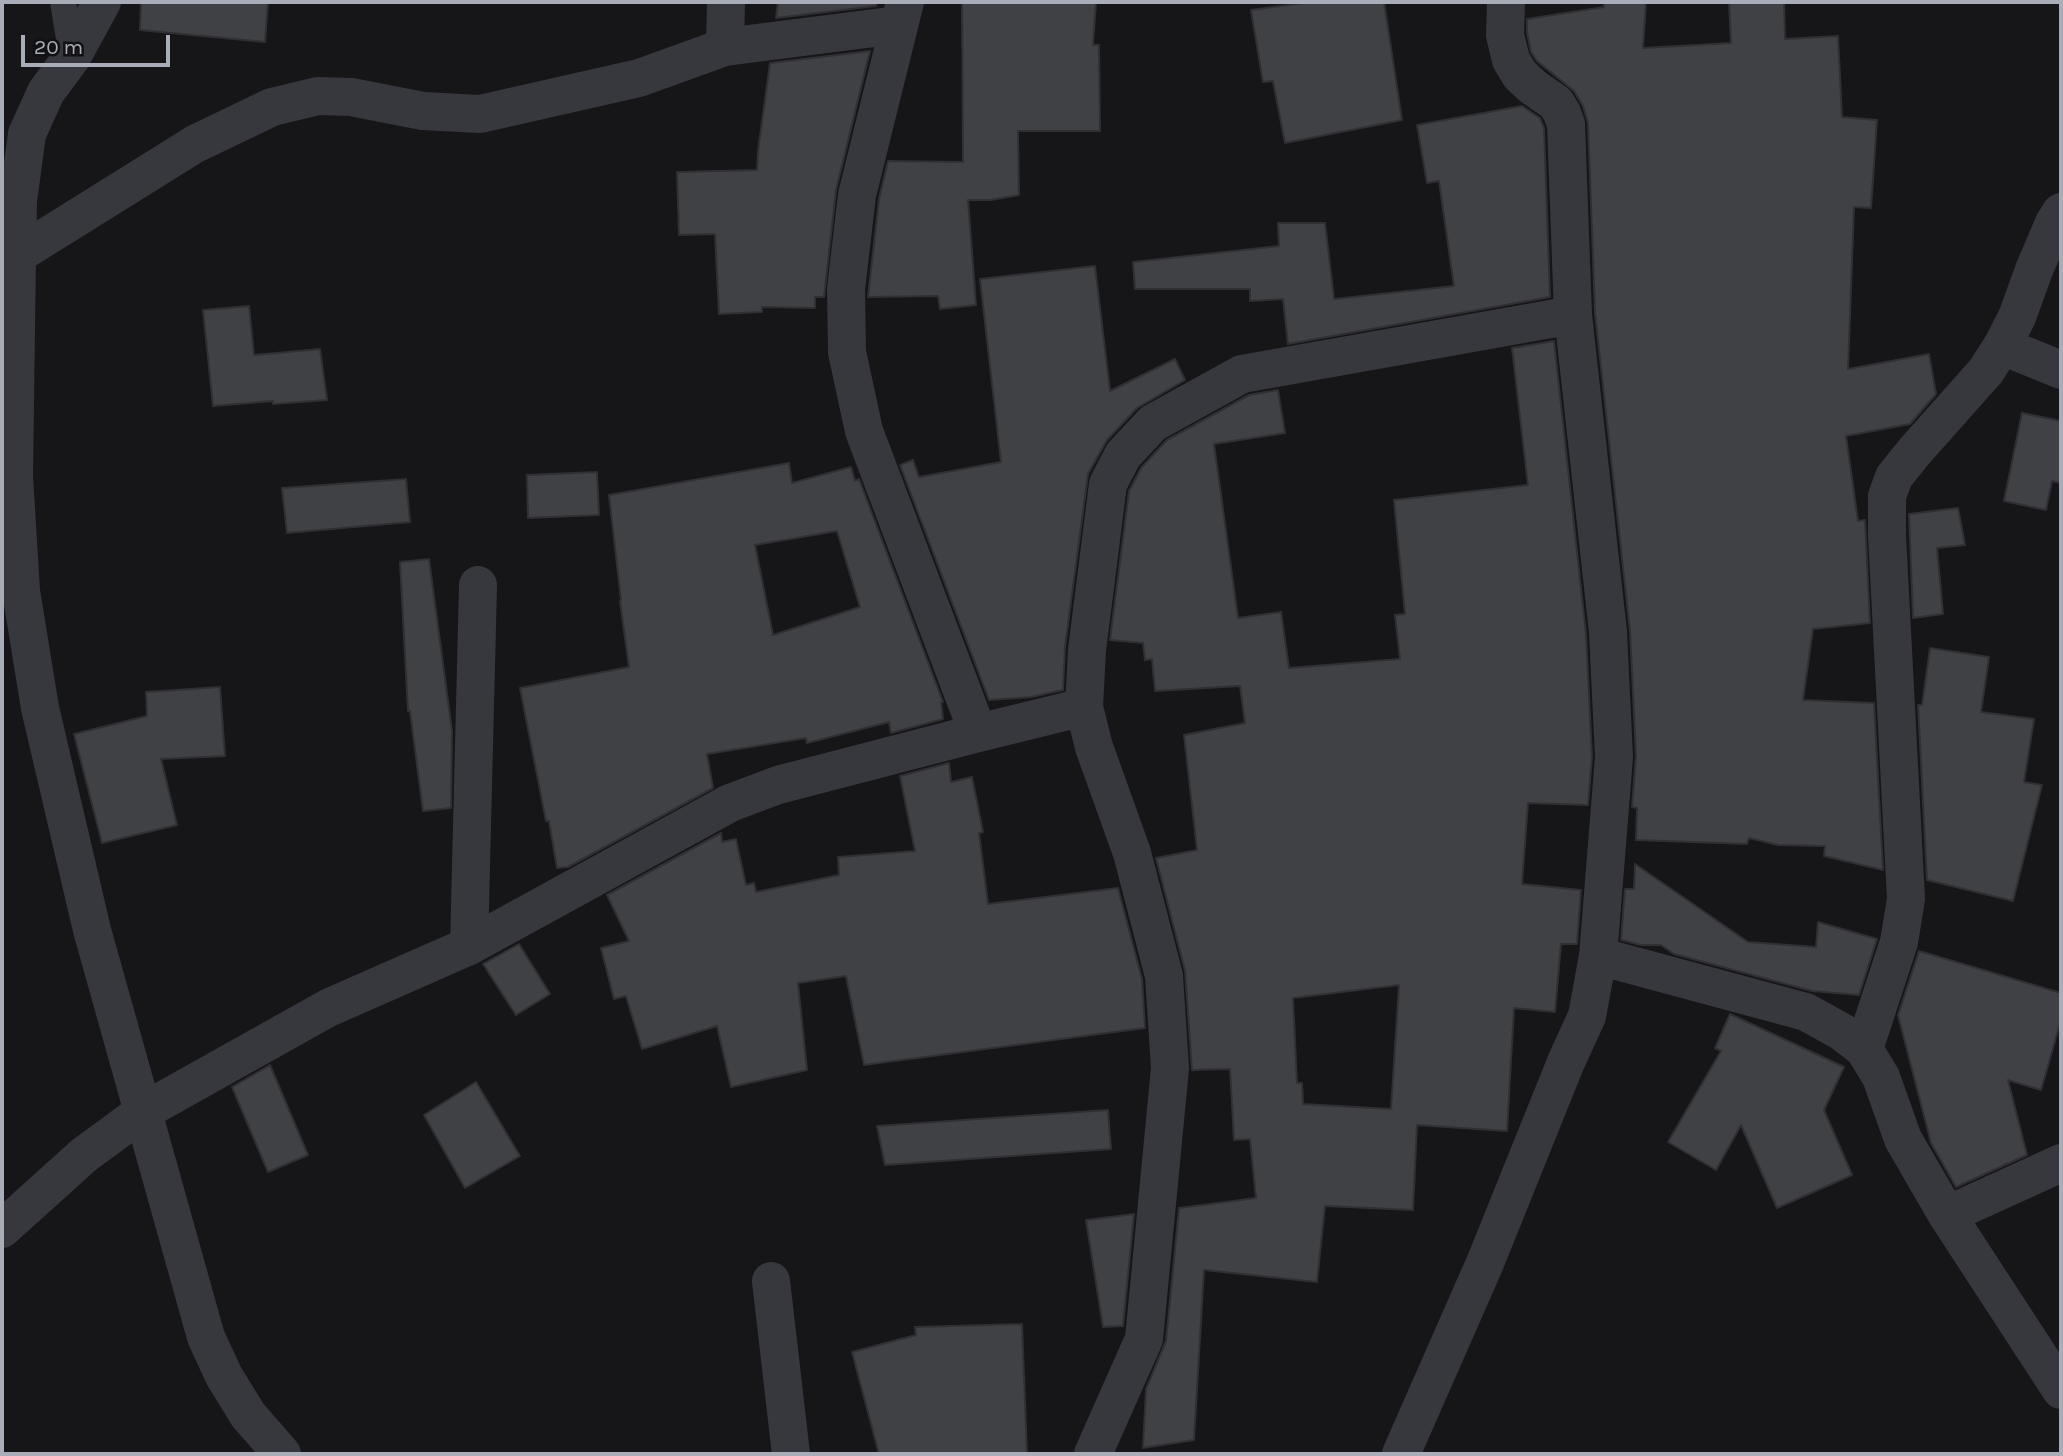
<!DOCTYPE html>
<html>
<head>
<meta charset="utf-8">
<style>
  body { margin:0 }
  #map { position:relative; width:2063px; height:1456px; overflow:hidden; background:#161618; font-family:Karla,sans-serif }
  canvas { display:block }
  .frame { position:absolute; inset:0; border:4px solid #a8adb8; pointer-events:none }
  .scale { position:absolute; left:21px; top:35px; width:149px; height:32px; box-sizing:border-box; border:4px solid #a8adb8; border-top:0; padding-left:9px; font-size:21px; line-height:24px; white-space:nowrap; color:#a8adb8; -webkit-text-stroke:5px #111113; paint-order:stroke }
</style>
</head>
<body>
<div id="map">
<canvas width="2063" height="1456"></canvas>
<div class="frame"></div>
<div class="scale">20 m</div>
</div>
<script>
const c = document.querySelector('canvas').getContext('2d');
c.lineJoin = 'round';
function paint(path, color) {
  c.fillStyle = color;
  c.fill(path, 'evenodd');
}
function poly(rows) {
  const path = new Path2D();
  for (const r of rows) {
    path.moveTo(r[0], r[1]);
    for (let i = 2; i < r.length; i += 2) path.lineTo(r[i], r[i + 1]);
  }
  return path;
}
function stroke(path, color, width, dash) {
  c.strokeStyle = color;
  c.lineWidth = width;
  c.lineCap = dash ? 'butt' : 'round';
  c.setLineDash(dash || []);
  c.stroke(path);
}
const building = poly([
  [141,2,268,2,265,42,140,30,141,2],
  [778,2,877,2,876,6,776,18,778,2],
  [962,2,1096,2,1093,45,1099,45,1100,131,1018,131,1019,195,991,200,968,200,976,305,940,309,938,296,868,297,879,199,888,161,963,162,962,2],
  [1311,2,1384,2,1402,120,1285,143,1273,81,1263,82,1251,10,1311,2],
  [1604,2,1646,2,1643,48,1731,43,1729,2,1784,2,1785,39,1838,36,1842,117,1877,120,1871,208,1854,207,1848,369,1929,354,1936,394,1910,424,1846,436,1858,521,1865,520,1870,623,1813,629,1803,700,1874,703,1883,870,1824,856,1825,846,1778,845,1749,838,1747,844,1636,840,1637,808,1632,807,1636,756,1630,631,1595,313,1588,123,1583,106,1574,91,1537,61,1531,52,1527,32,1527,19,1604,7,1604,2],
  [870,51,836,190,824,297,815,297,815,308,762,307,762,312,719,314,715,234,679,235,677,172,757,170,758,151,770,63,870,51],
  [1522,106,1540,118,1544,128,1550,297,1288,344,1283,299,1250,301,1250,289,1135,289,1133,262,1279,246,1278,223,1325,223,1334,299,1454,286,1439,181,1427,183,1417,125,1522,106],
  [1095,266,1110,391,1175,359,1185,380,1137,408,1107,440,1088,474,1065,647,1063,690,1031,697,989,700,900,465,913,460,919,477,1001,462,980,279,1095,266],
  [249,306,254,355,320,349,327,400,273,404,273,401,213,406,203,310,249,306],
  [1554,341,1586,634,1592,757,1588,805,1528,803,1522,884,1581,890,1577,944,1561,944,1555,1012,1514,1008,1507,1131,1417,1125,1413,1210,1325,1206,1317,1282,1204,1270,1194,1440,1143,1448,1146,1389,1166,1341,1179,1208,1256,1198,1250,1139,1234,1140,1230,1069,1192,1070,1185,971,1156,858,1197,850,1184,735,1245,723,1240,686,1155,691,1152,659,1145,660,1143,643,1110,640,1129,491,1141,468,1167,440,1249,395,1278,390,1285,433,1214,444,1238,618,1281,612,1289,668,1400,659,1395,615,1405,614,1394,500,1528,485,1512,348,1554,341],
  [1399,985,1391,1109,1303,1104,1302,1083,1297,1083,1293,998,1399,985],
  [2022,413,2061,421,2061,483,2052,481,2046,510,2004,501,2022,413],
  [789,463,792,483,851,467,855,481,859,479,943,702,941,702,943,719,891,733,889,722,807,743,806,738,707,754,713,788,568,867,557,868,549,821,546,821,520,688,629,667,620,601,621,600,609,495,789,463],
  [837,531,860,607,773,635,755,545,837,531],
  [597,472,599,515,528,518,527,475,597,472],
  [406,479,410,522,287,533,282,488,406,479],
  [1958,508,1965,545,1937,548,1943,614,1913,618,1909,514,1958,508],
  [429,559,452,731,451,808,423,811,410,711,408,711,400,562,429,559],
  [1930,648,1989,657,1981,712,2034,719,2024,782,2042,785,2013,901,1927,880,1918,705,1922,705,1930,648],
  [220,687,225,756,161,759,177,825,102,843,74,734,147,716,146,692,220,687],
  [949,763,951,782,972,777,983,832,979,833,988,904,1118,888,1142,979,1145,1028,864,1065,846,976,798,983,807,1070,731,1087,717,1026,642,1049,626,996,614,999,601,948,629,941,607,895,721,833,722,842,736,839,746,885,754,883,756,892,839,875,838,857,915,851,900,776,949,763],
  [1635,864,1748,942,1816,947,1818,922,1877,939,1859,995,1812,991,1674,954,1661,945,1641,945,1621,940,1625,889,1634,889,1635,864],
  [519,944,550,994,516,1015,483,964,519,944],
  [1919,951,2061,993,2061,1020,2041,1090,2008,1080,2027,1155,1956,1187,1931,1143,1898,1015,1919,951],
  [1730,1014,1844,1067,1824,1110,1852,1175,1777,1208,1741,1125,1716,1170,1668,1142,1721,1051,1715,1048,1730,1014],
  [270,1065,308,1155,268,1172,232,1087,270,1065],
  [476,1082,520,1156,465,1188,424,1115,476,1082],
  [1108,1110,1111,1149,885,1165,877,1126,1108,1110],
  [1134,1214,1123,1326,1103,1327,1086,1220,1134,1214],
  [1022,1324,1027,1454,879,1454,852,1352,916,1335,915,1327,1022,1324]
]);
paint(building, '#404145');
stroke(building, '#303034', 2);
stroke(poly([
  [63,2,72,57]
]), '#37383d', 26);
stroke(poly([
  [102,2,72,57,46,92,27,134,18,201,17,255,14,476,21,591,40,708,92,930,206,1337,224,1376,248,1415,282,1454],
  [905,2,857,195,846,289,847,352,864,431,978,733],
  [725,47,726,2],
  [17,255,195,144,272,107,318,96,351,97,423,111,480,114,639,78,725,47,898,25],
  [2002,346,2061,370],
  [469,946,478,585],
  [1598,956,1806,1012,1842,1032,1864,1049,1881,1077,1903,1139,1947,1215,2061,1390],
  [1864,1049,1899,942,1906,899,1887,535,1887,496,1894,477,1914,452,1986,371,2002,346,2017,317,2034,270,2054,223,2061,212],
  [1947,1215,2061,1163],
  [2,1229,84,1155,144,1111,328,1008,469,946,730,803,778,785,978,733,1084,707],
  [771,1281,791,1454],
  [1093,1454,1144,1339,1170,1068,1164,976,1132,853,1094,747,1084,707,1087,650,1108,484,1123,455,1153,423,1242,374,1573,315],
  [1401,1454,1485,1263,1566,1062,1587,1016,1598,956,1614,757,1608,632,1573,315,1566,124,1562,113,1556,103,1533,87,1520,75,1511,60,1505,35,1506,2]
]), '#37383d', 38);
</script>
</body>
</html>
